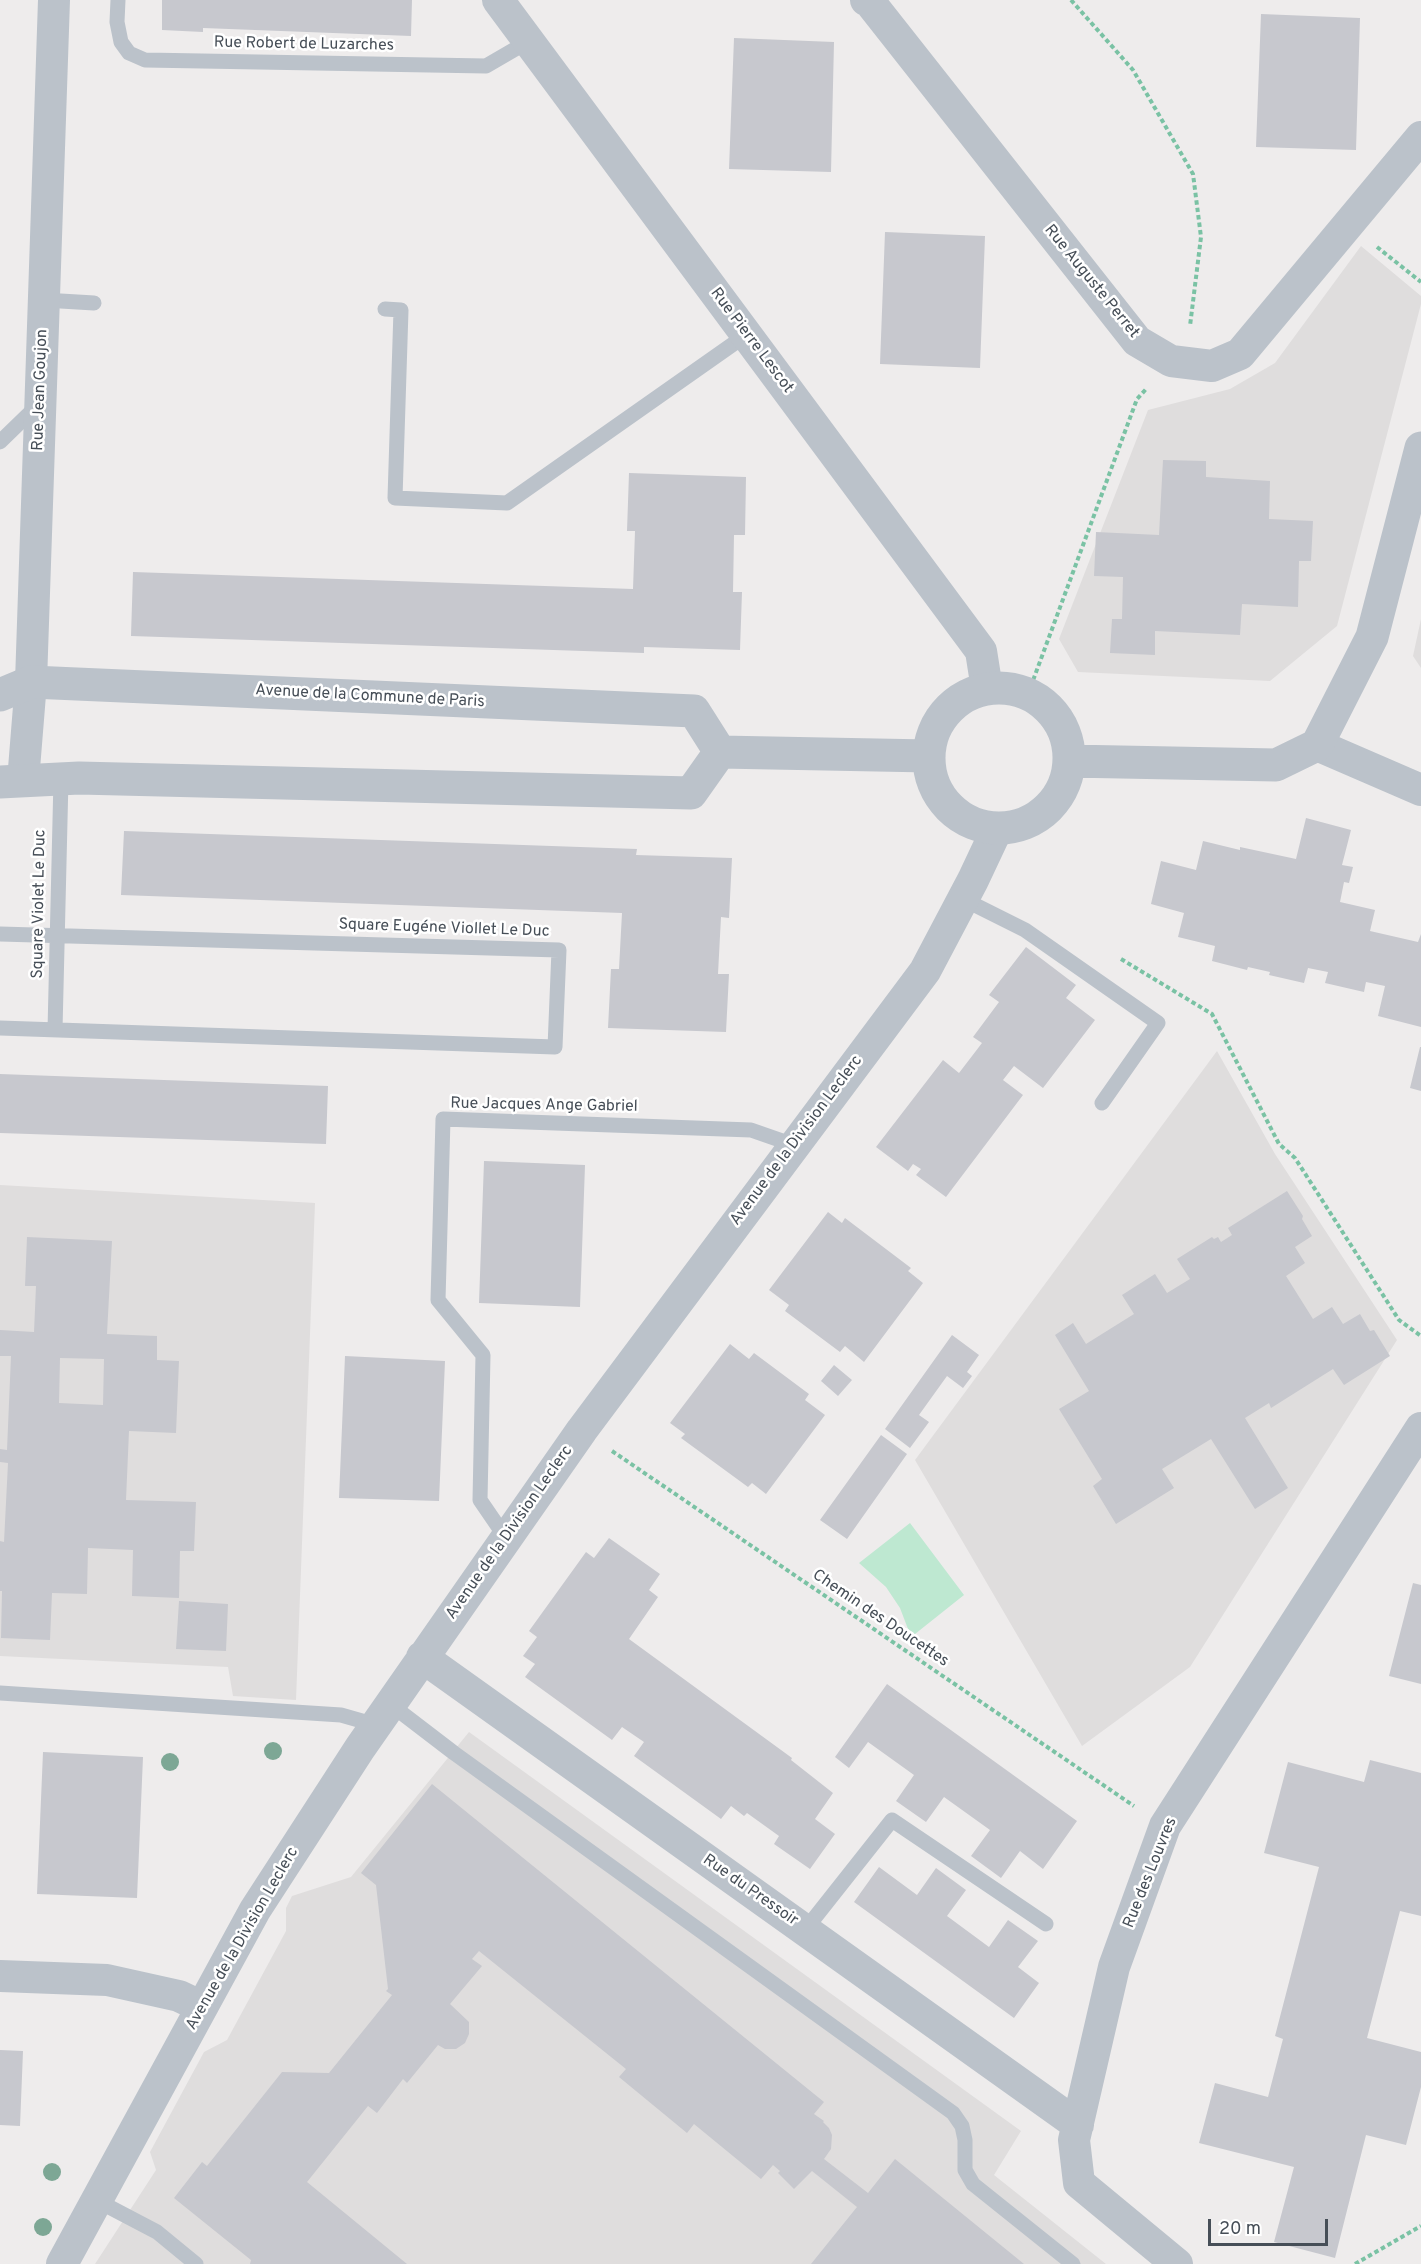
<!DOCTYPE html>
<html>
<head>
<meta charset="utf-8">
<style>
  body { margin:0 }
  #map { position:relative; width:1421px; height:2264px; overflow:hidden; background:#eeecec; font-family:Overpass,sans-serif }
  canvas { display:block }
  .scale { position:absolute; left:1208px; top:2219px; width:120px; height:27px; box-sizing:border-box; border:3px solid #464e57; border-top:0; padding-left:8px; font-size:18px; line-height:21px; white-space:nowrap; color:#464e57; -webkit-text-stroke:4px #fff; paint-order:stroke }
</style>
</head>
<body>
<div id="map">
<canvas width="1421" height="2264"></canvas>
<div class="scale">20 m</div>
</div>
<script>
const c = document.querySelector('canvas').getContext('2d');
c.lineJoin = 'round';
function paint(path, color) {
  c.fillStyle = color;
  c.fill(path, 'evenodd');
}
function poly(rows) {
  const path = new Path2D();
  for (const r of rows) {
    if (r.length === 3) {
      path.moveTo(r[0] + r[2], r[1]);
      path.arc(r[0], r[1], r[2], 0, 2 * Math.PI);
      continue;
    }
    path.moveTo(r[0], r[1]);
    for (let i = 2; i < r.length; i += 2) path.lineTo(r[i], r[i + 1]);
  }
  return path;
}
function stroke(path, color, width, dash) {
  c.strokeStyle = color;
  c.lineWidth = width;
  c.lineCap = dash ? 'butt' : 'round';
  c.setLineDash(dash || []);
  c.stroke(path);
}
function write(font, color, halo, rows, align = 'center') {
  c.font = font + ' Overpass,sans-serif';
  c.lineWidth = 5;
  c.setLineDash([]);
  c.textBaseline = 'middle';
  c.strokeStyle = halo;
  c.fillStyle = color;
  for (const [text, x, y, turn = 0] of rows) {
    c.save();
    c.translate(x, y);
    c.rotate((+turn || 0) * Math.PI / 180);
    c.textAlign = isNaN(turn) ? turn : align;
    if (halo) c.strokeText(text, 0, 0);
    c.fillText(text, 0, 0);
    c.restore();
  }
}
paint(poly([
  [1361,246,1421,296,1421,304,1337,626,1270,681,1078,672,1059,639,1148,410,1230,389,1275,363],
  [1421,619,1421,668,1413,656],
  [1217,1051,1275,1154,1397,1340,1190,1667,1082,1746,915,1460],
  [0,1185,315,1203,296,1700,233,1696,228,1667,0,1656],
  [469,1732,1021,2131,994,2175,1106,2264,95,2264,156,2170,150,2152,204,2052,227,2040,286,1931,286,1908,292,1896,351,1877]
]), '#dfdddd');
paint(poly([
  [910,1523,964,1595,915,1634,908,1629,900,1608,886,1587,859,1563]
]), '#bee8d1');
paint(poly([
  [162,0,412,0,411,36,203,28,203,32,162,30],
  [1261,14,1360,18,1356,150,1256,147],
  [734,38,834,42,831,172,729,169],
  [885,232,985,236,980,368,880,364],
  [1163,460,1206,461,1206,477,1270,481,1269,519,1313,521,1311,561,1299,561,1298,607,1242,604,1240,635,1155,631,1155,655,1110,653,1112,619,1122,619,1123,577,1094,576,1096,532,1159,535],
  [629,473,746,477,745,535,734,535,733,592,742,592,740,650,644,647,644,653,131,636,133,572,633,589,635,531,627,531],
  [1306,818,1351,830,1342,865,1353,867,1349,883,1344,882,1340,902,1375,910,1370,931,1418,942,1421,934,1421,1027,1378,1016,1385,986,1366,982,1364,992,1325,983,1328,972,1308,968,1304,983,1269,975,1270,972,1248,967,1247,970,1212,961,1215,946,1178,937,1184,913,1151,904,1161,861,1196,870,1203,841,1240,850,1240,847,1296,859],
  [124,831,637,849,636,855,732,858,729,918,721,917,718,974,729,974,726,1032,608,1028,611,969,619,969,622,913,121,895],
  [1026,947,1076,985,1066,998,1095,1020,1043,1088,1014,1066,1003,1080,1023,1095,946,1197,916,1175,921,1169,913,1164,908,1171,876,1147,943,1060,959,1073,982,1043,973,1037,999,1002,989,995],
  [1420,1047,1421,1047,1421,1091,1410,1088],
  [0,1074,328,1086,326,1144,0,1133],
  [484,1161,585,1165,580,1307,479,1303],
  [1287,1191,1303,1216,1302,1219,1312,1236,1295,1247,1305,1263,1286,1276,1313,1319,1332,1307,1343,1324,1360,1314,1370,1331,1374,1330,1390,1356,1344,1385,1333,1369,1271,1408,1269,1403,1245,1418,1288,1488,1255,1509,1211,1439,1162,1469,1174,1488,1116,1524,1093,1486,1102,1479,1059,1409,1089,1391,1055,1335,1073,1323,1086,1344,1134,1314,1122,1295,1155,1274,1167,1293,1190,1279,1177,1259,1212,1237,1214,1239,1218,1237,1221,1242,1232,1235,1228,1228],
  [828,1212,842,1223,845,1218,911,1268,908,1271,923,1283,864,1362,845,1346,840,1352,785,1311,789,1305,769,1290],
  [27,1237,112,1241,107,1334,157,1336,157,1360,179,1361,176,1433,129,1431,126,1500,196,1502,194,1551,180,1551,179,1598,132,1596,133,1550,88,1548,87,1594,52,1593,50,1640,1,1638,2,1591,0,1591,0,1541,4,1542,8,1463,0,1462,0,1449,7,1450,11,1356,0,1356,0,1330,34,1332,36,1286,25,1286],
  [60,1358,104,1359,103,1405,59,1403],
  [952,1335,979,1355,967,1372,972,1376,963,1388,947,1376,919,1415,929,1422,910,1448,885,1429],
  [730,1344,749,1359,754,1353,809,1394,805,1400,825,1415,766,1494,752,1483,748,1487,681,1438,685,1434,670,1423],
  [345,1356,445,1361,439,1501,339,1498],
  [834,1365,852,1380,838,1396,821,1381],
  [881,1435,907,1454,847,1539,820,1520],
  [609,1538,660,1574,649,1590,658,1597,629,1639,792,1758,791,1760,833,1793,815,1819,835,1834,810,1869,774,1844,779,1836,747,1813,744,1816,731,1806,721,1819,634,1756,644,1742,622,1727,612,1740,525,1677,535,1664,523,1656,537,1637,529,1631,586,1552,594,1558],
  [1413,1583,1421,1585,1421,1684,1389,1676],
  [179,1601,228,1604,226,1651,176,1649],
  [887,1684,1077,1821,1043,1869,1020,1851,1001,1878,971,1856,990,1830,944,1797,926,1822,896,1801,914,1775,868,1742,849,1768,835,1757],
  [43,1752,143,1757,137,1898,37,1894],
  [1370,1760,1421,1773,1421,1916,1400,1911,1367,2038,1421,2052,1421,2087,1406,2145,1366,2135,1335,2258,1274,2242,1294,2167,1199,2143,1215,2083,1268,2097,1283,2039,1275,2036,1319,1867,1264,1853,1288,1762,1364,1782],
  [432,1784,824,2102,814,2114,824,2121,823,2122,829,2128,832,2135,831,2149,824,2159,868,2193,895,2159,1024,2264,811,2264,857,2207,812,2171,794,2189,778,2173,780,2171,773,2165,761,2179,694,2124,687,2133,619,2077,626,2069,479,1951,472,1959,482,1966,450,2004,469,2022,469,2034,465,2043,456,2049,445,2049,438,2045,407,2083,403,2079,377,2113,368,2106,307,2182,407,2264,250,2264,251,2260,174,2198,202,2162,207,2166,282,2072,329,2073,392,1995,386,1991,388,1989,376,1885,361,1873],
  [879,1867,917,1895,936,1868,966,1890,947,1916,989,1947,1008,1920,1038,1941,1018,1967,1039,1983,1014,2018,854,1902],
  [0,2050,23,2051,20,2126,0,2125]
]), '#c7c8ce');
stroke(poly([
  [1071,0,1133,70,1193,174,1201,237,1190,326],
  [1377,247,1421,282],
  [1028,694,1137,399,1147,388],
  [1121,959,1212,1014,1279,1144,1295,1158,1399,1320,1421,1336],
  [612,1451,1134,1806],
  [1355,2264,1421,2226]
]), '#7ac2a4', 4, [4.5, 3]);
stroke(poly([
  [118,0,117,22,121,42,129,53,145,60,486,66,529,41],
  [44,300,94,303],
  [385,309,401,310,395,498,507,503,746,335],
  [0,442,38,405],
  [963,899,1025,930,1158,1023,1102,1103],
  [0,934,559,950,555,1047,0,1028],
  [55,1030,61,779],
  [506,1538,480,1500,483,1355,438,1300,443,1119,751,1130,794,1145],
  [0,1693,341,1715,376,1725],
  [390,1704,454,1753,953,2113,962,2126,965,2140,965,2170,973,2184,1073,2264],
  [805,1930,892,1820,1046,1924],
  [96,2200,157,2232,196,2264]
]), '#bbc2ca', 15);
stroke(poly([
  [498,0,981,651,987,689],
  [866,0,869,1,1137,341,1171,361,1212,366,1240,354,1421,137],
  [1317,745,1421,790],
  [23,781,31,682,54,0],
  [422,1657,1078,2125],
  [0,1976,107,1980,179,1996,202,2007],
  [62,2264,255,1910,360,1748,582,1430,925,971,973,880,997,829],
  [1177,2264,1079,2183,1074,2140,1114,1967,1165,1826,1421,1428]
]), '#bbc2ca', 32);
stroke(poly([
  [999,758,70],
  [0,695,31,682,694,711,720,752],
  [720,752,929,756],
  [1069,761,1276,765,1317,745,1372,637,1421,448],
  [0,782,79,778,691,793,720,752]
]), '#bbc2ca', 33);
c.fillStyle = '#7da795';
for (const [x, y] of [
  [273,1751],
  [170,1762],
  [52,2172],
  [43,2227]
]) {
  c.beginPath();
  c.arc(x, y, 9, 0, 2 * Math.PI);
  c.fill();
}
write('16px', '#464e57', '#fff', [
  ["Rue Robert de Luzarches",304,45,1],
  ["Rue Auguste Perret",1091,282,51],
  ["Rue Pierre Lescot",751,341,53],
  ["Rue Jean Goujon",41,390,-88],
  ["Avenue de la Commune de Paris",370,697,3],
  ["Square Violet Le Duc",40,904,-89],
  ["Square Eugéne Viollet Le Duc",444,929,2],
  ["Rue Jacques Ange Gabriel",544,1106,1],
  ["Avenue de la Division Leclerc",797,1141,-53],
  ["Avenue de la Division Leclerc",510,1533,-55],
  ["Chemin des Doucettes",880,1619,34],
  ["Rue des Louvres",1151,1873,-68],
  ["Rue du Pressoir",750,1891,35],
  ["Avenue de la Division Leclerc",243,1939,-60]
]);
</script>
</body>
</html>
